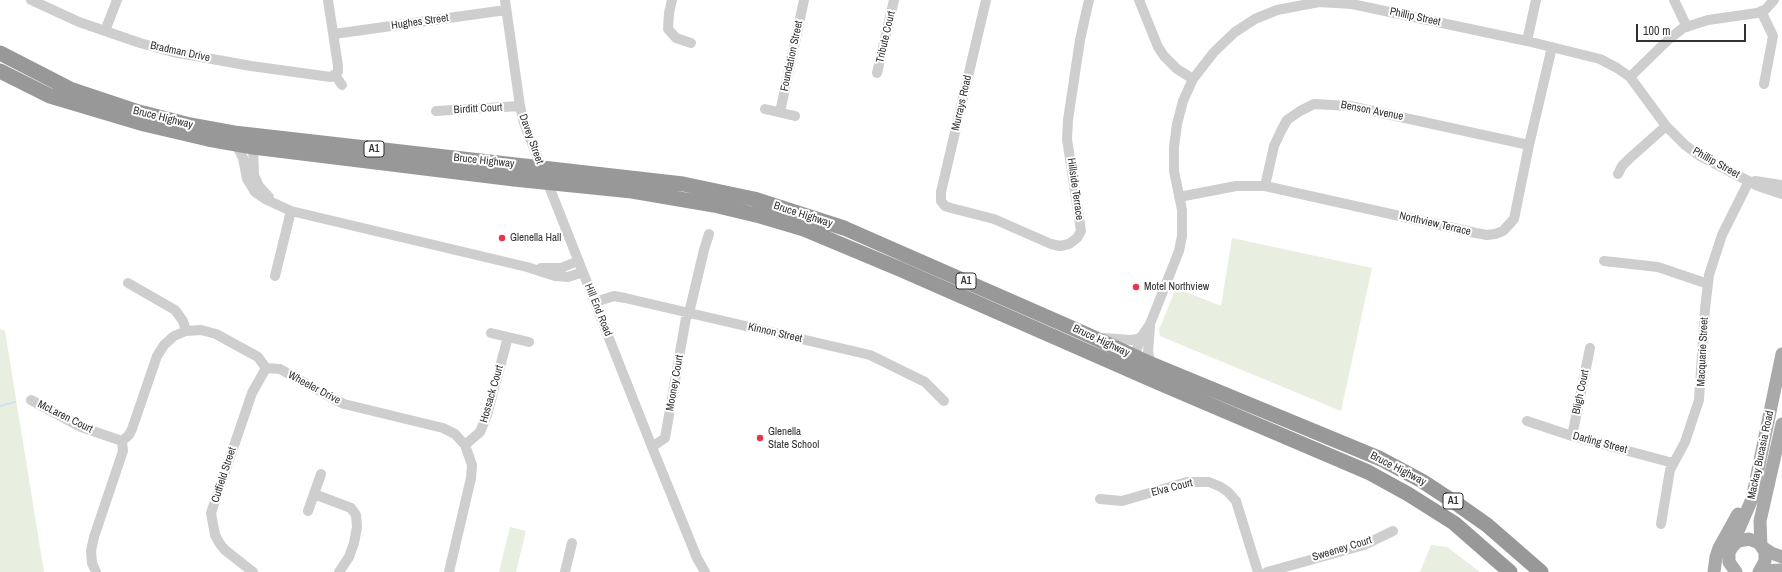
<!DOCTYPE html>
<html>
<head>
<meta charset="utf-8">
<style>
  body { margin:0 }
  #map { position:relative; width:1782px; height:572px; overflow:hidden; background:#fff; font-family:"Archivo Narrow",sans-serif }
  canvas { display:block }
  .scale { position:absolute; left:1636px; top:24px; width:110px; height:18px; box-sizing:border-box; border:2px solid #313131; border-top:0; padding-left:5px; font-size:12px; line-height:14px; white-space:nowrap; color:#313131; -webkit-text-stroke:3px #fff; paint-order:stroke }
</style>
</head>
<body>
<div id="map">
<canvas width="1782" height="572"></canvas>
<div class="scale">100 m</div>
</div>
<script>
const c = document.querySelector('canvas').getContext('2d');
c.lineJoin = 'round';
function paint(path, color) {
  c.fillStyle = color;
  c.fill(path, 'evenodd');
}
function poly(rows) {
  const path = new Path2D();
  for (const r of rows) {
    path.moveTo(r[0], r[1]);
    for (let i = 2; i < r.length; i += 2) path.lineTo(r[i], r[i + 1]);
  }
  return path;
}
function stroke(path, color, width, dash) {
  c.strokeStyle = color;
  c.lineWidth = width;
  c.lineCap = dash ? 'butt' : 'round';
  c.setLineDash(dash || []);
  c.stroke(path);
}
function write(font, color, halo, rows, align = 'center') {
  c.font = font + ' "Archivo Narrow",sans-serif';
  c.lineWidth = 4;
  c.setLineDash([]);
  c.textBaseline = 'middle';
  c.strokeStyle = halo;
  c.fillStyle = color;
  for (const [text, x, y, turn = 0] of rows) {
    c.save();
    c.translate(x, y);
    c.rotate((+turn || 0) * Math.PI / 180);
    c.textAlign = isNaN(turn) ? turn : align;
    if (halo) c.strokeText(text, 0, 0);
    c.fillText(text, 0, 0);
    c.restore();
  }
}
paint(poly([
  [1232,238,1372,268,1341,411,1160,336,1159,330,1176,288,1221,306],
  [0,329,5,331,44,572,0,572],
  [510,527,526,531,516,572,499,572],
  [1431,545,1447,547,1480,572,1420,572]
]), '#e8eee0');
stroke(poly([
  [0,406,15,402]
]), '#cde2ed', 2);
stroke(poly([
  [31,0,79,22,140,43,173,52,251,66,331,77,338,72,338,66,328,0],
  [505,0,520,106,524,123,652,447,697,558,705,572],
  [672,0,669,13,668,29,676,38,691,43],
  [986,0,941,192,941,201,945,206,951,208,994,219,1051,244,1060,246,1069,244,1077,238,1081,231,1067,139,1068,120,1080,40,1089,0],
  [1139,0,1158,47,1164,56,1177,69,1193,79],
  [1674,0,1687,27],
  [1761,11,1773,36,1764,84],
  [105,31,117,0],
  [334,34,506,10],
  [1527,41,1536,0],
  [877,73,894,0],
  [335,75,342,85],
  [1630,77,1669,39,1683,28,1708,20,1757,13,1765,10,1774,0],
  [765,109,795,116],
  [436,111,520,106],
  [780,112,804,0],
  [236,144,243,158,247,179,255,192,265,199,291,211,527,267,555,276,568,277,583,272],
  [253,147,254,175,259,186,269,197],
  [1618,174,1622,166,1630,158,1666,126],
  [1755,181,1782,185],
  [1265,186,1274,146,1281,131,1287,120,1300,111,1314,104,1350,106,1529,145],
  [1179,197,1236,186,1265,186,1476,233,1487,235,1495,234,1503,231,1514,219,1529,145,1552,47],
  [1604,261,1658,267,1708,284],
  [541,268,561,268,578,261],
  [275,276,291,211],
  [128,283,175,310,183,321,186,331],
  [595,302,614,296,625,298,870,355,925,382,944,401],
  [689,313,704,250,709,234],
  [1150,326,1148,352,1151,364],
  [491,333,529,342],
  [1104,338,1130,340,1138,339,1142,336],
  [1134,356,1142,336,1150,324,1179,251,1182,236,1182,210,1174,171,1174,147,1177,124,1183,101,1193,79,1214,52,1235,32,1255,19,1277,10,1319,2,1352,4,1527,41,1600,59,1617,68,1630,77,1666,126,1685,145,1700,156,1758,186,1782,194],
  [31,400,81,427,122,441],
  [1527,421,1572,436,1673,463],
  [1572,436,1590,348],
  [465,445,480,432,487,415,508,337],
  [652,447,665,438,687,312],
  [314,494,351,508,356,515,357,527,354,543,349,557,339,572],
  [1100,499,1122,501,1187,482,1209,482,1221,487,1228,492,1236,501,1258,572],
  [308,511,321,474],
  [1661,524,1670,470,1685,442,1699,400,1705,309,1709,275,1722,235,1749,181],
  [96,572,92,563,91,551,94,537,123,451,122,441,129,435,132,429,157,356,164,345,174,336,186,331,201,330,216,334,258,357,266,368,280,369,332,398,344,404,443,428,455,434,465,445,472,465,471,478,449,572],
  [253,572,225,550,220,544,215,535,211,513,252,393,266,368],
  [565,572,572,543],
  [1267,572,1364,545,1393,531]
]), '#cecece', 10);
stroke(poly([
  [1761,546,1760,521,1782,424],
  [1762,547,1771,553,1782,557],
  [1729,552,1752,499,1782,354],
  [1760,571,1782,570],
  [1714,572,1716,557,1719,548,1738,514],
  [1736,572,1729,562,1729,552,1733,546,1738,541,1749,539,1759,543,1765,552,1765,561,1759,572]
]), '#a9a9a9', 13);
stroke(poly([
  [0,53,70,89,139,112,190,125,234,133,683,184,754,199,844,228,1088,335,1151,364,1381,459,1422,481,1460,506,1487,525,1541,572],
  [0,71,50,96,144,124,208,139,253,147,514,179,632,191,714,205,760,216,804,229,902,270,1159,383,1368,472,1408,494,1454,523,1510,572]
]), '#989898', 15);
for (const [x, y, r, color] of [
  [502,238,4,"#e5364c"],
  [1136,287,4,"#e5364c"],
  [760,438,4,"#e5364c"]
]) {
  const dot = new Path2D();
  dot.arc(x, y, r, 0, 2 * Math.PI);
  c.fillStyle = color;
  c.fill(dot);
  stroke(dot, '#fff', 1.5);
}
for (const [x, y, w] of [
  [374,149,20],
  [966,281,20],
  [1453,501,20]
]) {
  const box = new Path2D();
  box.roundRect(x - w / 2, y - 8, w, 16, 3);
  c.fillStyle = '#fff';
  c.fill(box);
  stroke(box, '#313131', 1);
}
write('bold 10px', '#313131', null, [
  ["A1",374,149],
  ["A1",966,281],
  ["A1",1453,501]
]);
write('11px', '#313131', '#fff', [
  ["Phillip Street",1415,17,12],
  ["Hughes Street",420,22,-8],
  ["Tribute Court",886,37,-77],
  ["Bradman Drive",180,52,12],
  ["Foundation Street",792,56,-78],
  ["Murrays Road",962,103,-77],
  ["Birditt Court",478,109,-3],
  ["Benson Avenue",1372,111,11],
  ["Bruce Highway",163,118,14],
  ["Davey Street",531,139,70],
  ["Bruce Highway",484,161,6],
  ["Phillip Street",1716,163,29],
  ["Hillside Terrace",1075,189,82],
  ["Bruce Highway",803,215,18],
  ["Northview Terrace",1435,224,13],
  ["Hill End Road",598,310,68],
  ["Kinnon Street",775,333,13],
  ["Bruce Highway",1101,341,25],
  ["Macquarie Street",1703,352,-87],
  ["Mooney Court",675,383,-80],
  ["Wheeler Drive",314,388,28],
  ["Bligh Court",1581,392,-78],
  ["Hossack Court",492,394,-74],
  ["McLaren Court",65,417,26],
  ["Darling Street",1600,443,15],
  ["Mackay Bucasia Road",1761,455,-78],
  ["Bruce Highway",1398,469,27],
  ["Cutfield Street",224,475,-72],
  ["Elva Court",1172,488,-14],
  ["Sweeney Court",1342,549,-17]
]);
write('11px', '#313131', '#fff', [
  ["Glenella Hall",510,238],
  ["Motel Northview",1144,287],
  ["Glenella",768,432],
  ["State School",768,445]
], 'left');
</script>
</body>
</html>
